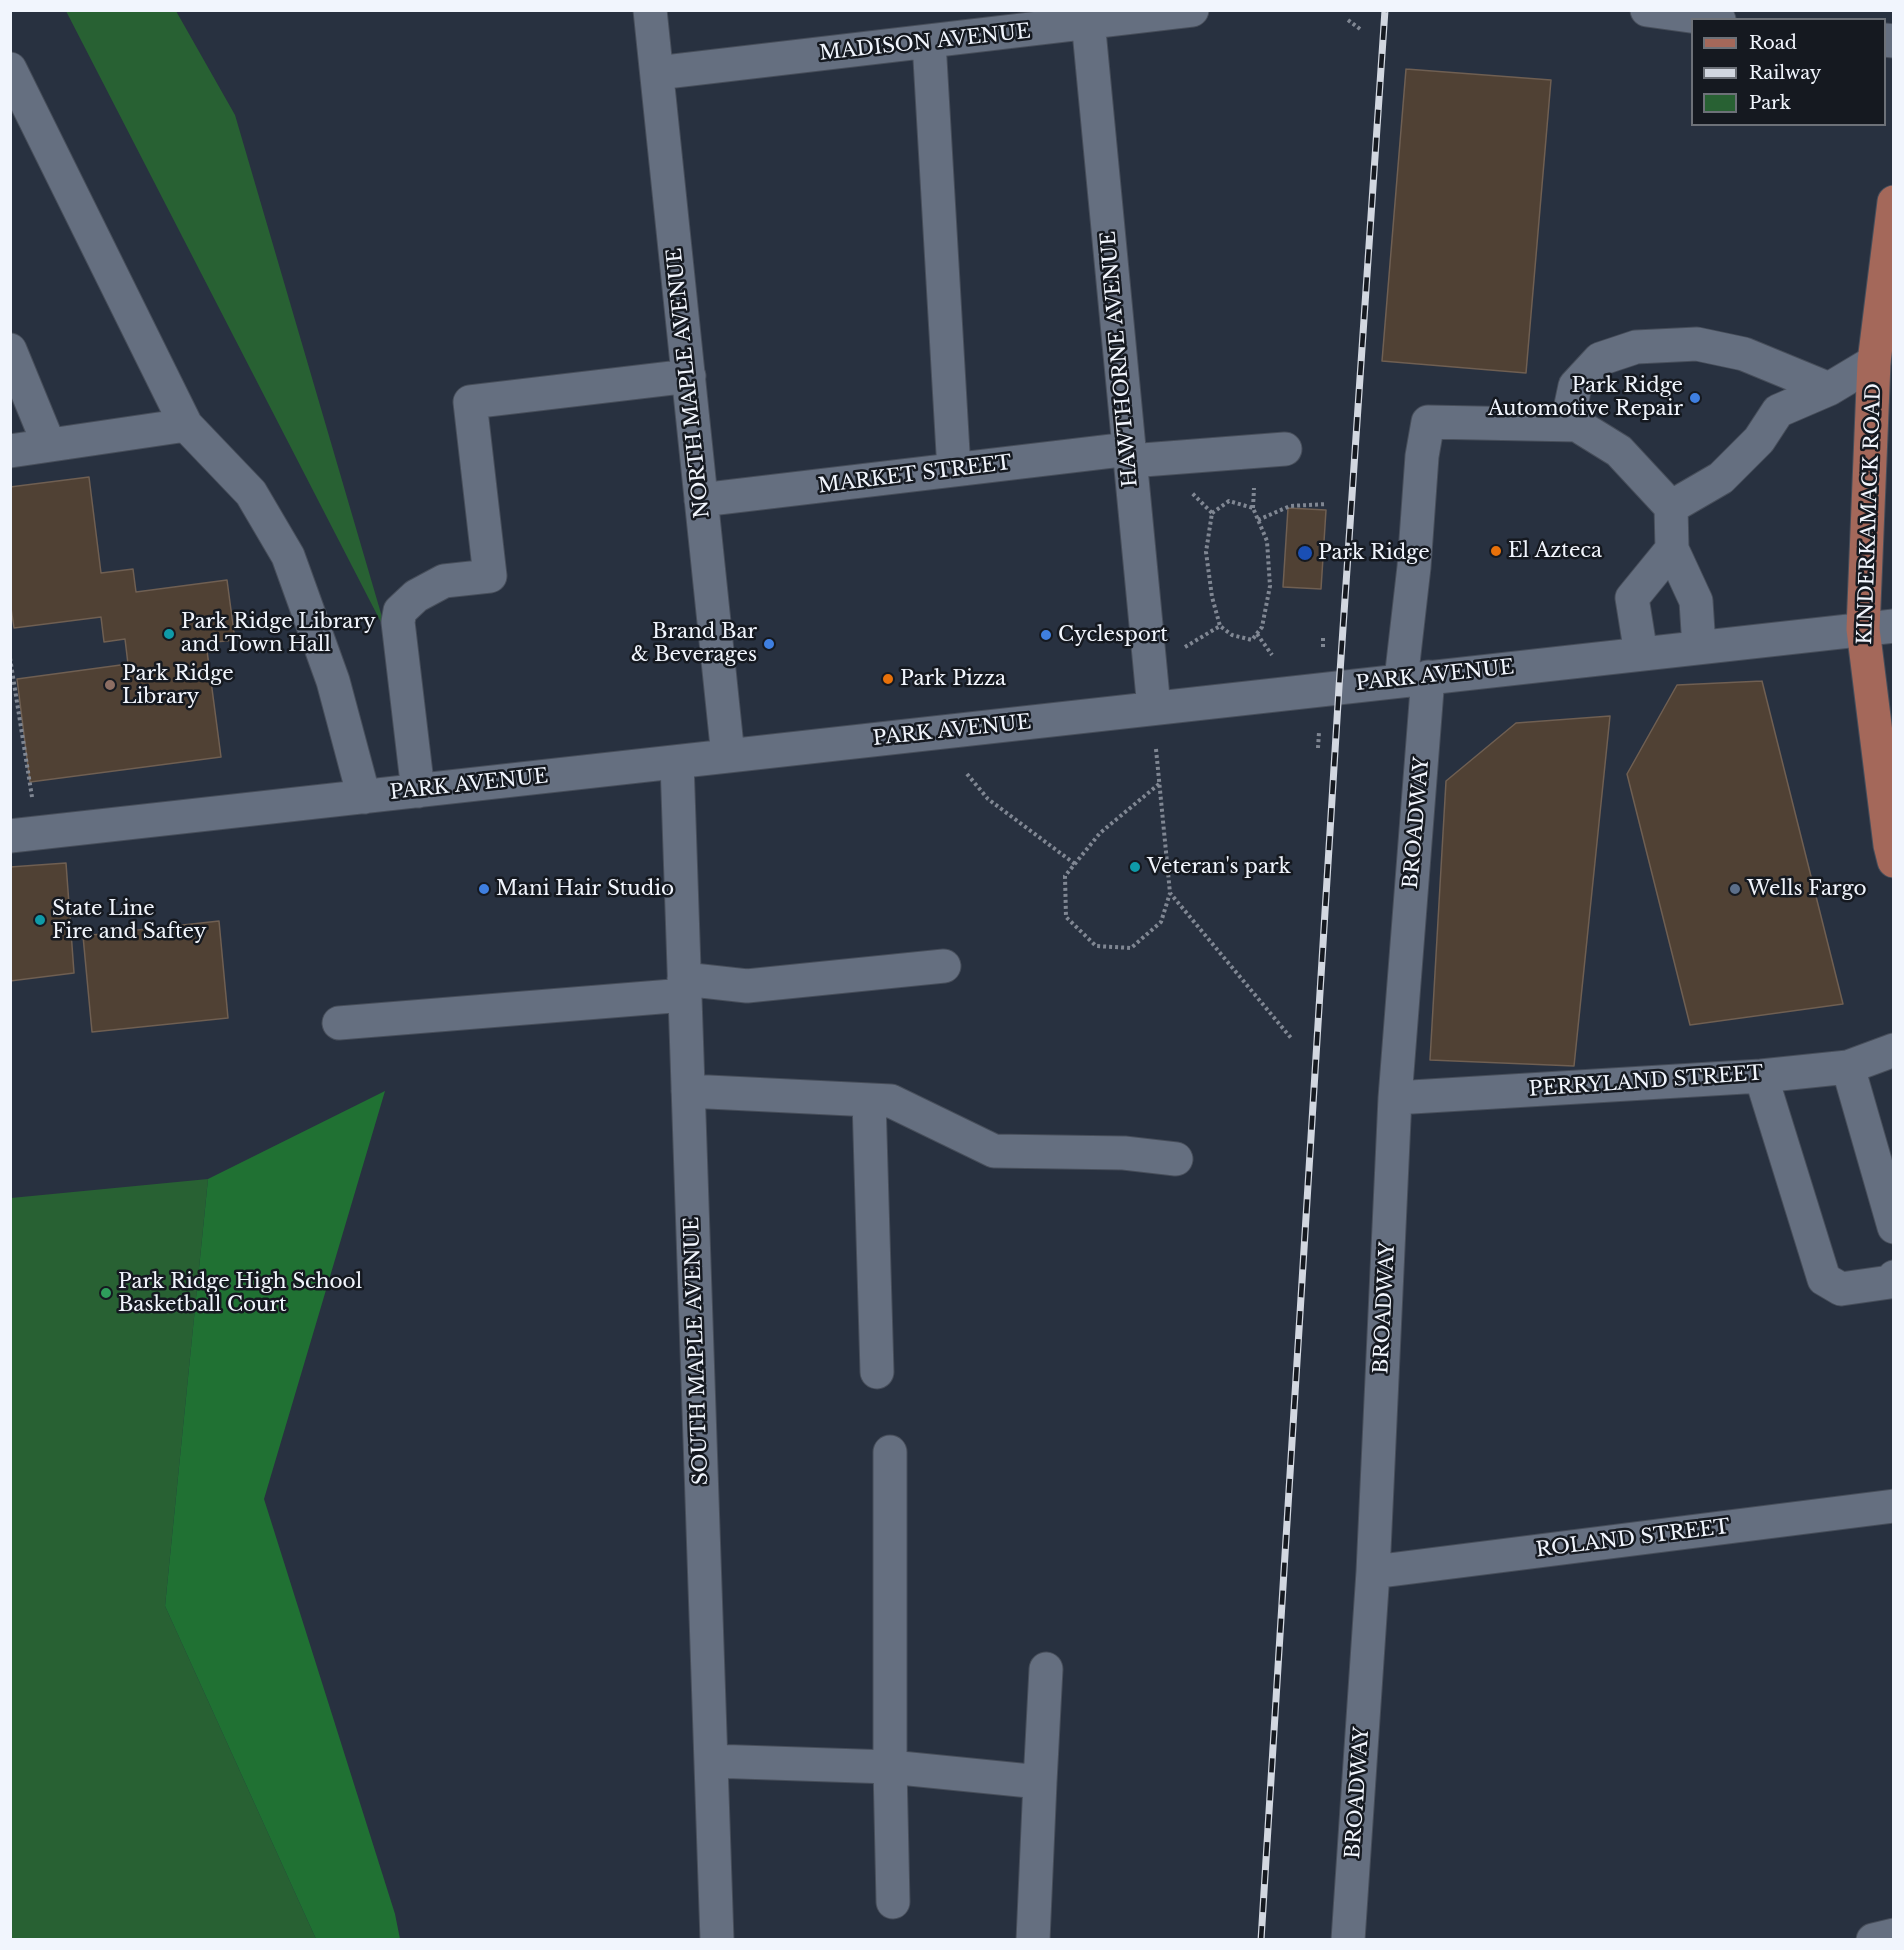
<!DOCTYPE html>
<html>
<head>
<meta charset="utf-8">
<style>
  body { margin:0 }
  #map { position:relative; width:1904px; height:1950px; overflow:hidden; background:#283140; font-family:"Libre Baskerville",serif }
  canvas { display:block }
  .frame { position:absolute; inset:0; border:12px solid #f1f5fd; pointer-events:none }
  .legend { position:absolute; left:1691px; top:18px; width:195px; height:108px; box-sizing:border-box; background:#151920; border:2px solid #6d7178; margin:0; padding:8px 10px; list-style:none; font-size:18px; color:#f1f5fd }
  .legend li { display:flex; align-items:center; gap:12px; height:30px }
  .legend b { width:30px; border:2px solid #6d7178 }
</style>
</head>
<body>
<div id="map">
<canvas width="1904" height="1950"></canvas>
<div class="frame"></div>
<ul class="legend">
<li><b style="height:8px;background:#a4685a"></b>Road</li>
<li><b style="height:8px;background:#d2d7e0"></b>Railway</li>
<li><b style="height:16px;background:#286133"></b>Park</li>
</ul>
</div>
<script>
const c = document.querySelector('canvas').getContext('2d');
c.lineJoin = 'round';
function paint(path, color) {
  c.fillStyle = color;
  c.fill(path, 'evenodd');
}
function poly(rows) {
  const path = new Path2D();
  for (const r of rows) {
    path.moveTo(r[0], r[1]);
    for (let i = 2; i < r.length; i += 2) path.lineTo(r[i], r[i + 1]);
  }
  return path;
}
function stroke(path, color, width, dash) {
  c.strokeStyle = color;
  c.lineWidth = width;
  c.lineCap = dash ? 'butt' : 'round';
  c.setLineDash(dash || []);
  c.stroke(path);
}
function write(font, color, halo, rows, align = 'center') {
  c.font = font + ' "Libre Baskerville",serif';
  c.lineWidth = 5;
  c.setLineDash([]);
  c.textBaseline = 'middle';
  c.strokeStyle = halo;
  c.fillStyle = color;
  for (const [text, x, y, turn = 0] of rows) {
    c.save();
    c.translate(x, y);
    c.rotate((+turn || 0) * Math.PI / 180);
    c.textAlign = isNaN(turn) ? turn : align;
    if (halo) c.strokeText(text, 0, 0);
    c.fillText(text, 0, 0);
    c.restore();
  }
}
paint(poly([
  [66,11,176,11,235,115,387,634],
  [208,1179,165,1606,316,1939,11,1939,11,1198]
]), '#286133');
paint(poly([
  [385,1091,264,1499,395,1914,400,1939,316,1939,165,1606,208,1179]
]), '#207133');
const building = poly([
  [1406,69,1551,80,1526,373,1382,361,1406,69],
  [89,477,101,573,133,569,136,592,227,580,235,640,206,643,221,757,30,782,17,679,128,664,125,639,104,642,101,617,14,628,10,601,10,487,89,477],
  [1288,508,1326,510,1321,589,1283,587,1288,508],
  [1762,681,1843,1004,1690,1025,1627,774,1677,685,1762,681],
  [1610,716,1574,1066,1430,1060,1446,781,1516,723,1610,716],
  [66,863,74,973,10,981,10,867,66,863],
  [219,921,228,1018,92,1032,83,936,219,921]
]);
paint(building, '#504134');
stroke(building, '#6f5f52', 1.5);
const minor = poly([
  [650,10,728,756],
  [1087,10,1154,708],
  [1647,10,1719,20],
  [1884,40,1894,41],
  [929,42,954,470],
  [10,69,186,425,251,493,288,556,333,681,364,797],
  [657,73,1192,10],
  [10,350,49,445],
  [1567,424,1575,386,1600,359,1636,347,1697,344,1744,354,1829,389],
  [10,451,186,425],
  [1130,461,1285,449],
  [701,500,1129,449],
  [1671,507,1721,478,1759,440,1778,411,1829,389,1874,362],
  [1641,654,1632,598,1672,549],
  [1401,680,1414,567,1422,456,1428,422,1577,425,1619,451,1671,507,1672,549,1696,601,1699,647],
  [677,762,717,1940],
  [418,791,398,622,400,611,416,596,444,581,490,576,470,402,689,376],
  [10,836,1894,626],
  [684,979,747,986,944,966],
  [339,1023,685,995],
  [1848,1067,1894,1227],
  [1761,1076,1824,1279,1841,1289,1890,1282,1894,1277],
  [688,1091,891,1101,994,1151,1124,1153,1176,1159],
  [1395,1098,1761,1076,1848,1067,1894,1050],
  [869,1100,877,1372],
  [890,1452,890,1767,1040,1782,1046,1669],
  [1373,1572,1894,1506],
  [711,1761,890,1767,893,1902],
  [1033,1940,1040,1782],
  [1348,1940,1373,1572,1395,1098,1428,677],
  [1873,1940,1894,1935]
]);
const major = poly([
  [1894,202,1874,362,1863,629,1890,845,1894,861]
]);
stroke(minor, '#474e5a', 35);
stroke(major, '#474e5a', 35);
stroke(poly([
  [1348,20,1360,29],
  [1253,508,1254,488],
  [1212,513,1229,501,1253,508,1267,541,1270,586,1262,627,1252,640,1232,635,1220,626],
  [1258,520,1290,506,1327,504],
  [1257,634,1272,655],
  [1323,638,1323,649],
  [1185,647,1220,626,1212,597,1206,552,1212,513,1192,493],
  [10,658,32,797],
  [1318,748,1319,732],
  [1156,749,1170,893,1291,1038],
  [967,774,988,799,1075,864],
  [1159,784,1100,833,1065,876,1066,917,1096,946,1131,948,1161,922,1170,893]
]), '#808793', 4, [3, 3]);
stroke(minor, '#656f80', 33);
stroke(major, '#a4685a', 33);
const rail = poly([
  [1261,1940,1339,687,1385,10]
]);
stroke(rail, '#d2d7e0', 7);
stroke(rail, '#151920', 4.5, [14]);
for (const [x, y, r, color] of [
  [1695,398,6,"#3f7fe0"],
  [1496,551,6,"#e8710a"],
  [1305,553,8,"#1a4fb4"],
  [169,634,6,"#0f9aa8"],
  [1046,635,6,"#3f7fe0"],
  [769,644,6,"#3f7fe0"],
  [888,679,6,"#e8710a"],
  [110,685,6,"#8d6e63"],
  [1135,867,6,"#0f9aa8"],
  [484,889,6,"#3f7fe0"],
  [1735,889,6,"#5c6f8a"],
  [40,920,6,"#0f9aa8"],
  [106,1293,6,"#2e9e5b"]
]) {
  const dot = new Path2D();
  dot.arc(x, y, r, 0, 2 * Math.PI);
  c.fillStyle = color;
  c.fill(dot);
  stroke(dot, '#151920', 2);
}
write('20px', '#f1f5fd', '#151920', [
  ["MADISON AVENUE",925,43,-6],
  ["HAWTHORNE AVENUE",1120,359,-95],
  ["NORTH MAPLE AVENUE",689,383,-96],
  ["MARKET STREET",915,475,-7],
  ["KINDERKAMACK ROAD",1870,514,-88],
  ["PARK AVENUE",1435,676,-6],
  ["PARK AVENUE",952,731,-6],
  ["PARK AVENUE",469,785,-6],
  ["BROADWAY",1417,823,-85],
  ["PERRYLAND STREET",1646,1082,-4],
  ["BROADWAY",1385,1308,-87],
  ["SOUTH MAPLE AVENUE",697,1351,-92],
  ["ROLAND STREET",1633,1539,-7],
  ["BROADWAY",1358,1793,-86]
]);
write('20px', '#f1f5fd', '#151920', [
  ["Park Ridge",1683,386,"right"],
  ["Automotive Repair",1683,409,"right"],
  ["El Azteca",1508,551],
  ["Park Ridge",1318,553],
  ["Park Ridge Library",181,622],
  ["and Town Hall",181,645],
  ["Brand Bar",757,632,"right"],
  ["& Beverages",757,655,"right"],
  ["Cyclesport",1058,635],
  ["Park Ridge",122,674],
  ["Library",122,697],
  ["Park Pizza",900,679],
  ["Veteran's park",1147,867],
  ["Mani Hair Studio",496,889],
  ["Wells Fargo",1747,889],
  ["State Line",52,909],
  ["Fire and Saftey",52,932],
  ["Park Ridge High School",118,1282],
  ["Basketball Court",118,1305]
], 'left');
</script>
</body>
</html>
